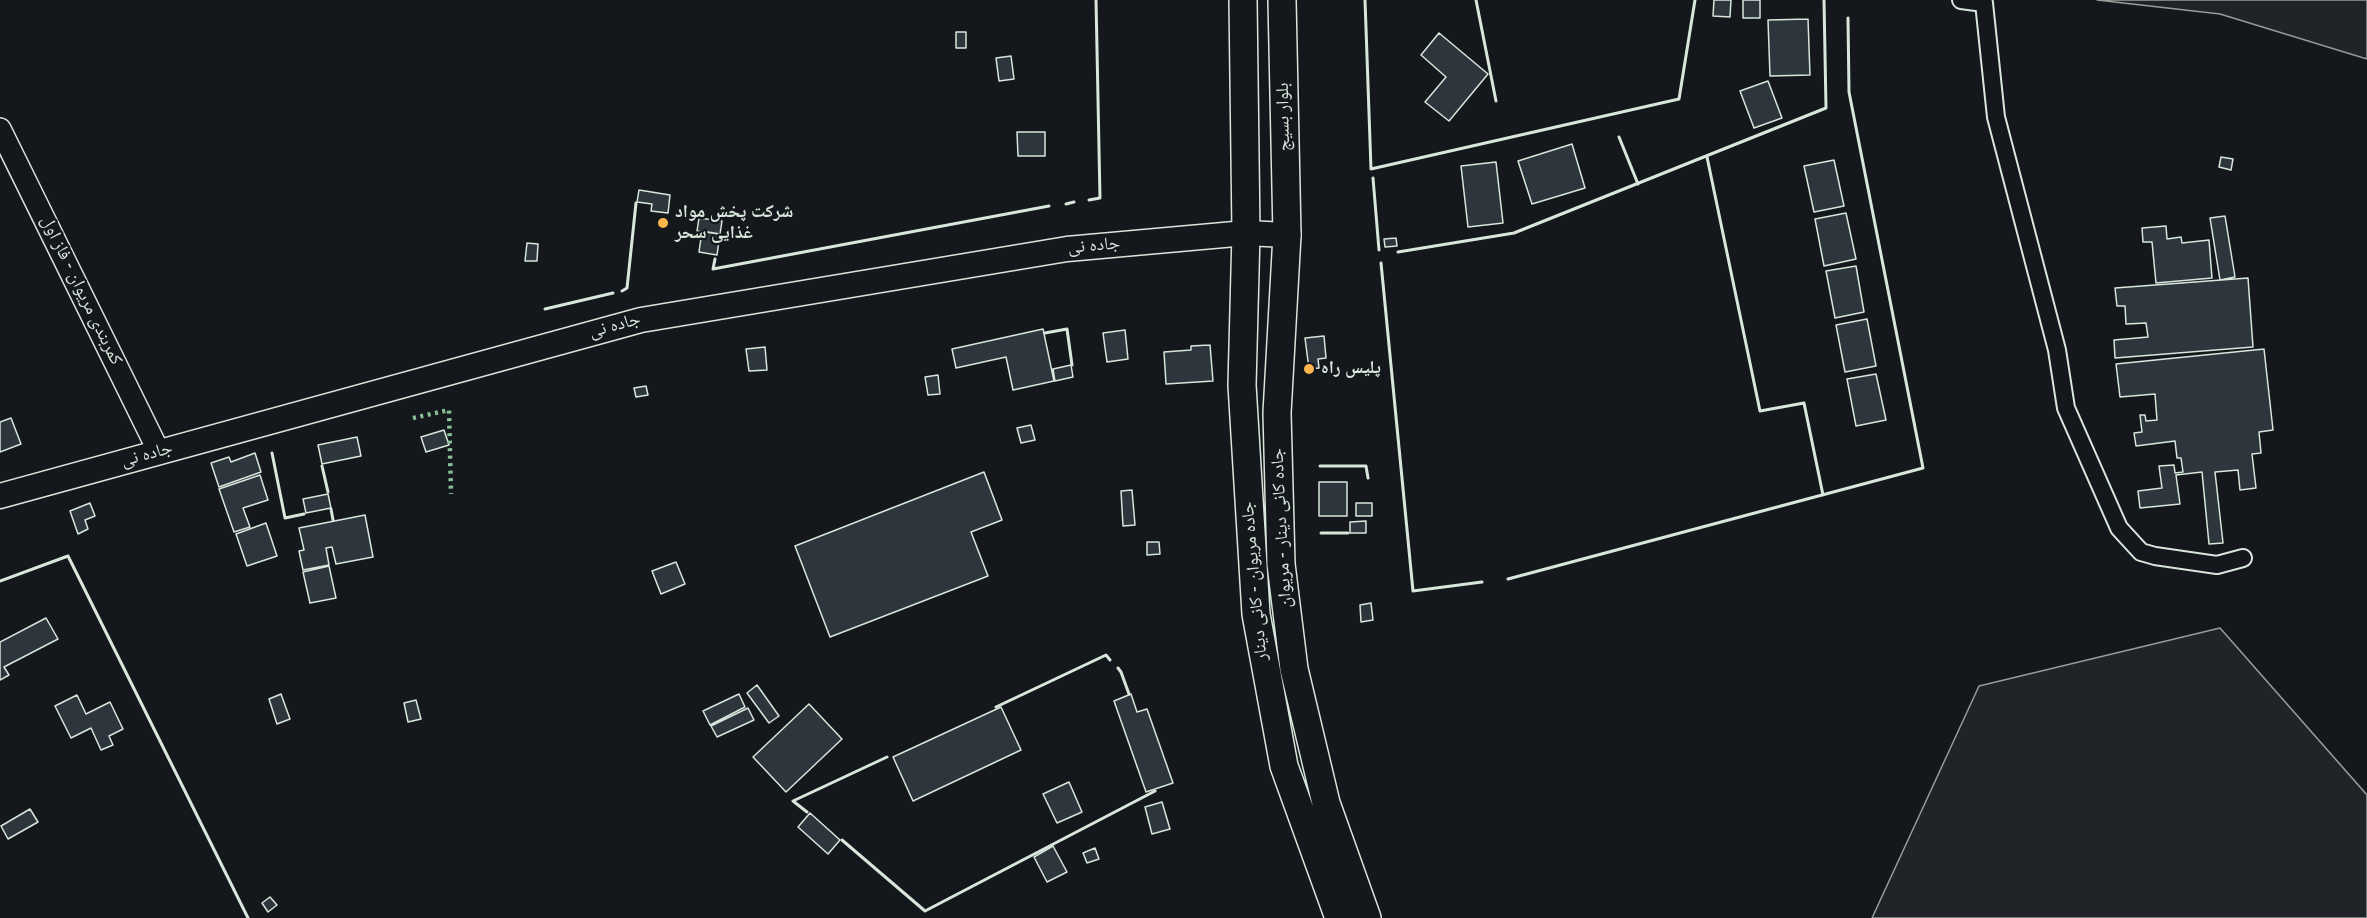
<!DOCTYPE html>
<html>
<head>
<meta charset="utf-8">
<style>
  body { margin:0 }
  canvas { display:block; background:#14181c }
</style>
</head>
<body>
<canvas width="2367" height="918"></canvas>
<script>
const c = document.querySelector('canvas').getContext('2d');
c.lineJoin = 'round';
function paint(path, color) {
  c.fillStyle = color;
  c.fill(path, 'evenodd');
}
function poly(rows) {
  const path = new Path2D();
  for (const r of rows) {
    path.moveTo(r[0], r[1]);
    for (let i = 2; i < r.length; i += 2) path.lineTo(r[i], r[i + 1]);
  }
  return path;
}
function stroke(path, color, width, dash) {
  c.strokeStyle = color;
  c.lineWidth = width;
  c.lineCap = dash ? 'butt' : 'round';
  c.setLineDash(dash || []);
  c.stroke(path);
}
function write(font, color, halo, rows, align = 'center') {
  c.font = font + ' Overpass,"Noto Naskh Arabic",sans-serif';
  c.lineWidth = 4.5;
  c.setLineDash([]);
  c.textBaseline = 'middle';
  c.strokeStyle = halo;
  c.fillStyle = color;
  for (const [text, x, y, turn = 0] of rows) {
    c.save();
    c.translate(x, y);
    c.rotate((+turn || 0) * Math.PI / 180);
    c.textAlign = isNaN(turn) ? turn : align;
    if (halo) c.strokeText(text, 0, 0);
    c.fillText(text, 0, 0);
    c.restore();
  }
}
const green = poly([
  [2097,0,2367,0,2367,59,2220,14,2097,0],
  [2220,628,2367,795,2367,918,1872,918,1979,686,2220,628]
]);
paint(green, '#202428');
stroke(green, '#939e99', 1.5);
const building = poly([
  [1714,0,1731,0,1730,17,1713,16,1714,0],
  [1743,0,1760,0,1760,18,1743,18,1743,0],
  [1808,19,1810,75,1770,76,1768,20,1808,19],
  [956,32,966,32,966,48,956,48,956,32],
  [1439,33,1488,74,1449,121,1425,102,1446,77,1421,55,1439,33],
  [1011,56,1014,79,999,81,996,58,1011,56],
  [1768,81,1782,118,1754,128,1740,91,1768,81],
  [1017,132,1045,132,1045,156,1018,156,1017,132],
  [1572,144,1585,188,1532,204,1518,161,1572,144],
  [2221,157,2233,159,2231,170,2219,167,2221,157],
  [1834,160,1844,206,1814,212,1804,166,1834,160],
  [1496,162,1503,223,1468,227,1461,166,1496,162],
  [639,190,670,195,668,213,651,211,652,204,637,202,639,190],
  [1846,213,1856,259,1824,266,1815,219,1846,213],
  [2225,216,2235,277,2220,280,2210,218,2225,216],
  [699,218,722,221,720,234,697,231,699,218],
  [2166,226,2167,239,2181,237,2182,243,2209,240,2212,278,2156,283,2152,242,2143,242,2142,228,2166,226],
  [702,231,720,234,717,255,699,252,702,231],
  [1396,238,1397,246,1385,247,1384,239,1396,238],
  [527,243,538,244,537,261,525,261,527,243],
  [1856,266,1864,312,1835,318,1826,271,1856,266],
  [2248,278,2253,347,2115,358,2114,340,2148,337,2146,323,2126,324,2125,306,2117,306,2115,288,2248,278],
  [1867,319,1876,366,1845,372,1836,325,1867,319],
  [1043,329,1054,381,1013,390,1006,357,956,368,952,349,1043,329],
  [1125,330,1128,359,1107,362,1103,333,1125,330],
  [1324,336,1326,358,1318,359,1319,368,1309,369,1305,338,1324,336],
  [1210,345,1213,381,1166,384,1164,352,1191,350,1191,346,1210,345],
  [765,347,767,370,749,371,746,349,765,347],
  [2264,349,2273,430,2259,432,2261,453,2252,454,2256,488,2240,490,2238,470,2215,472,2223,543,2209,544,2202,472,2176,475,2180,504,2140,508,2138,491,2162,488,2159,466,2174,465,2175,473,2183,472,2181,458,2177,458,2175,441,2136,446,2134,433,2142,432,2140,415,2145,415,2146,421,2157,420,2155,394,2120,397,2116,364,2264,349],
  [1071,365,1073,377,1055,381,1053,369,1071,365],
  [1876,374,1886,420,1856,426,1847,379,1876,374],
  [938,375,940,394,928,395,925,377,938,375],
  [646,386,648,395,636,397,634,388,646,386],
  [11,418,21,444,0,452,0,422,11,418],
  [1031,425,1035,440,1021,443,1017,428,1031,425],
  [444,430,449,445,426,452,421,437,444,430],
  [357,437,361,456,322,464,318,445,357,437],
  [255,453,261,472,219,487,211,463,229,457,231,462,255,453],
  [984,472,1002,520,971,532,988,576,830,637,795,546,984,472],
  [260,475,268,500,243,508,250,527,234,532,219,489,260,475],
  [1319,482,1347,482,1347,516,1319,516,1319,482],
  [1132,490,1135,525,1123,526,1121,491,1132,490],
  [328,494,331,508,306,513,303,499,328,494],
  [90,503,95,516,85,520,88,529,78,534,70,511,90,503],
  [1356,503,1372,503,1372,516,1356,516,1356,503],
  [365,515,373,557,336,564,332,547,326,548,329,565,303,570,299,551,304,550,299,528,365,515],
  [1366,521,1366,533,1350,533,1350,522,1366,521],
  [266,523,277,556,247,566,236,534,266,523],
  [1147,542,1159,542,1160,554,1147,555,1147,542],
  [676,562,685,584,661,594,652,571,676,562],
  [329,566,336,598,310,603,303,572,329,566],
  [1371,603,1373,620,1361,622,1360,605,1371,603],
  [46,618,58,639,4,667,9,675,0,680,0,642,46,618],
  [757,685,779,716,769,723,747,693,757,685],
  [281,694,290,719,277,724,269,699,281,694],
  [739,694,745,707,710,725,703,711,739,694],
  [1131,694,1137,712,1147,709,1173,783,1146,792,1114,701,1131,694],
  [77,695,86,714,110,702,123,729,109,736,113,745,101,750,91,728,71,738,55,706,77,695],
  [416,700,421,719,408,722,404,703,416,700],
  [809,704,842,739,786,792,753,757,809,704],
  [1001,707,1021,750,913,801,893,757,1001,707],
  [748,708,754,720,717,737,711,726,748,708],
  [1069,782,1082,812,1057,823,1043,794,1069,782],
  [1162,802,1170,829,1152,834,1145,807,1162,802],
  [30,809,38,822,8,839,1,826,30,809],
  [810,813,840,840,828,854,798,827,810,813],
  [1053,846,1067,872,1047,882,1034,857,1053,846],
  [1095,848,1099,859,1087,863,1083,853,1095,848],
  [270,897,277,905,268,912,262,903,270,897]
]);
paint(building, '#2c363c');
stroke(building, '#d8e6dc', 1.5);
const minor = poly([
  [1961,0,1984,3,1996,117,2057,350,2066,408,2119,528,2141,552,2155,556,2217,565,2243,558]
]);
const tertiary = poly([
  [0,129,159,452]
]);
const secondary = poly([
  [0,496,641,320,1067,249,1246,233,1287,235]
]);
const primary = poly([
  [1243,0,1246,233],
  [1282,0,1287,235]
]);
const trunk = poly([
  [1246,233,1242,385,1256,614,1284,766,1339,918],
  [1287,235,1277,413,1281,564,1294,669,1326,803,1367,918]
]);
stroke(minor, '#d8e6dc', 20);
stroke(tertiary, '#d8e6dc', 24);
stroke(secondary, '#d8e6dc', 27);
stroke(primary, '#d8e6dc', 30);
stroke(trunk, '#d8e6dc', 30);
stroke(minor, '#14181c', 16);
stroke(tertiary, '#14181c', 21);
stroke(secondary, '#14181c', 24);
stroke(primary, '#14181c', 27);
stroke(trunk, '#14181c', 27);
stroke(poly([
  [413,418,449,410,451,494]
]), '#8ac095', 4.5, [3, 4.5]);
stroke(poly([
  [1365,0,1371,169,1679,99,1695,0],
  [1476,0,1496,101],
  [1619,137,1638,184],
  [1707,157,1760,411,1804,403,1823,495],
  [1373,178,1379,250],
  [1089,200,1100,198,1096,0],
  [1066,204,1074,202],
  [1398,252,1514,233,1826,108,1824,0],
  [715,259,713,269,1049,206],
  [1381,263,1413,591,1482,582],
  [622,291,627,288,636,203],
  [545,309,613,293],
  [1045,333,1067,329,1072,365],
  [272,453,285,518,304,514],
  [322,466,328,492],
  [1320,466,1366,466,1368,478],
  [331,509,333,520],
  [1321,533,1348,533],
  [1508,579,1923,468,1849,92,1848,18],
  [0,581,68,556,248,918],
  [1118,668,1121,672,1129,694],
  [996,707,1106,655,1110,660],
  [807,812,793,801,887,757],
  [842,840,925,911,1155,791]
]), '#d8e6dc', 3);
for (const [x, y, r, color] of [
  [663,223,6,"#ffb74d"],
  [1309,369,6,"#ffb74d"]
]) {
  const dot = new Path2D();
  dot.arc(x, y, r, 0, 2 * Math.PI);
  c.fillStyle = color;
  c.fill(dot);
  stroke(dot, '#14181c', 2);
}
write('18px', '#d8e6dc', '#14181c', [
  ["بلوار بسیج",1285,117,-91],
  ["جاده نی",1094,247,-5],
  ["کمربندی مریوان - فاز اول",80,291,64],
  ["جاده نی",615,327,-15],
  ["جاده نی",147,456,-15],
  ["جاده کانی دینار - مریوان",1283,528,-93],
  ["جاده مریوان - کانی دینار",1256,581,-95]
]);
write('bold 18px', '#d8e6dc', '#14181c', [
  ["شرکت پخش مواد",675,213],
  ["غذایی سحر",675,234],
  ["پلیس راه",1321,369]
], 'left');
</script>
</body>
</html>
